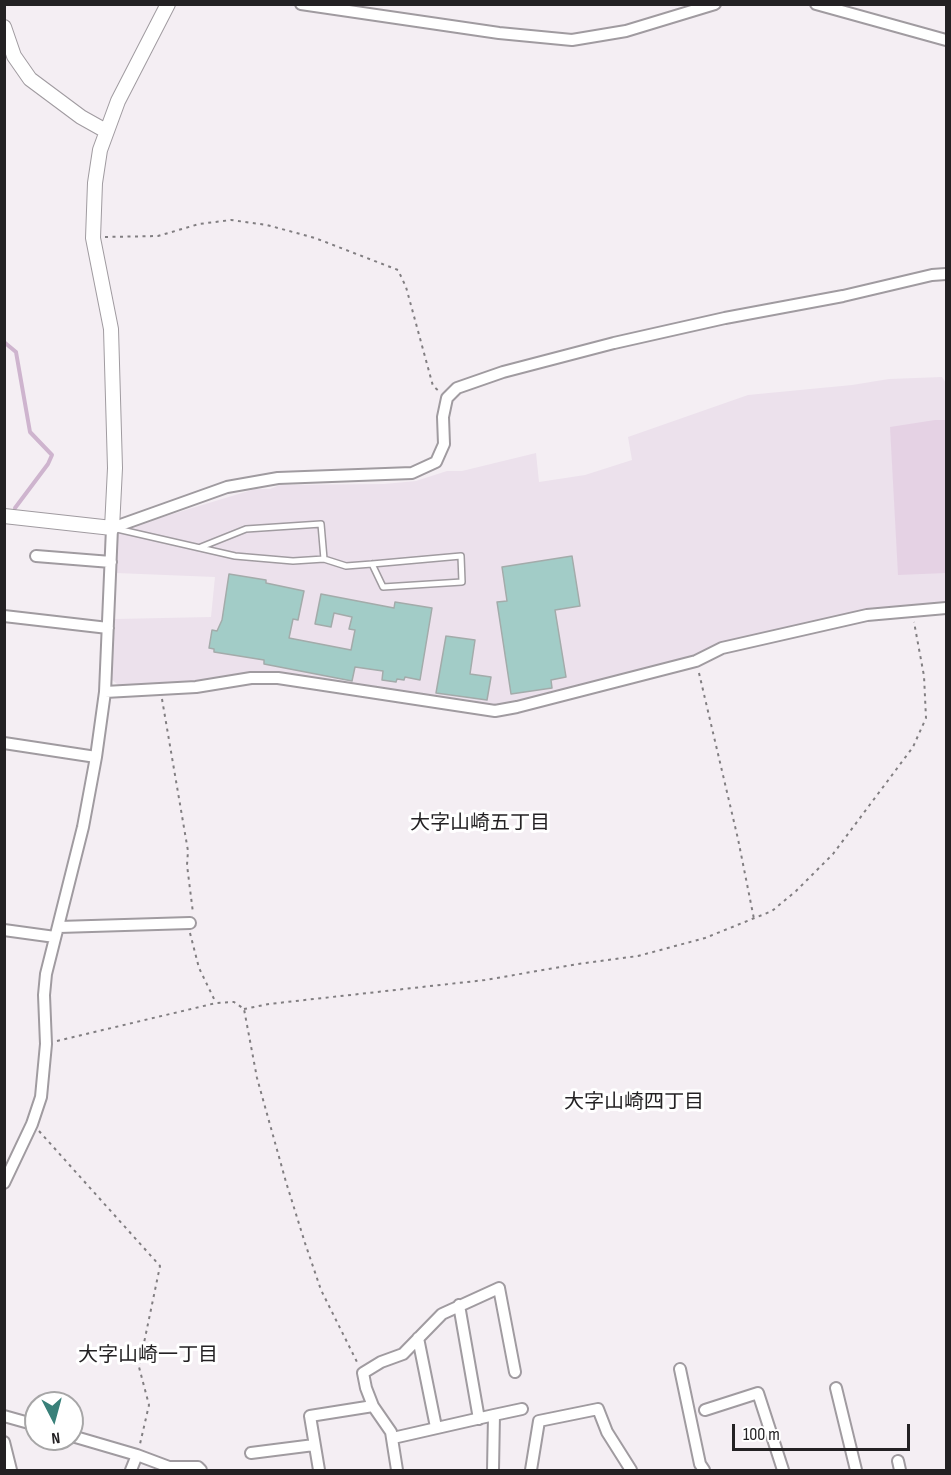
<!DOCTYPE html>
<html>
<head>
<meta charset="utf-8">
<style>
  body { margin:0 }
  #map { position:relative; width:951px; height:1475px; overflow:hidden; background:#f4eef3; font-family:"Sofia Sans Condensed",sans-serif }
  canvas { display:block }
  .frame { position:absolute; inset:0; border:6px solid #232123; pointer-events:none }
  .north { position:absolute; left:24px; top:1391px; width:60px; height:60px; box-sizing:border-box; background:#fff; border:2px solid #a7a6a7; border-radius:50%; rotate:174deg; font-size:16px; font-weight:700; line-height:24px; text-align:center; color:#232123 }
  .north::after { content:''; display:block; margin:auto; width:21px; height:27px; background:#398079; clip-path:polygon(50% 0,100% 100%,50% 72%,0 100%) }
  .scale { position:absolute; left:732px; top:1424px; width:178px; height:27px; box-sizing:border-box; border:3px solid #232123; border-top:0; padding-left:8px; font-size:18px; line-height:21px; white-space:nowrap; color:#232123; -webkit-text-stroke:4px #fff; paint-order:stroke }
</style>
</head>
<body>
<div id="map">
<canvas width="951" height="1475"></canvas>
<div class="frame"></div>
<div class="north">N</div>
<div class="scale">100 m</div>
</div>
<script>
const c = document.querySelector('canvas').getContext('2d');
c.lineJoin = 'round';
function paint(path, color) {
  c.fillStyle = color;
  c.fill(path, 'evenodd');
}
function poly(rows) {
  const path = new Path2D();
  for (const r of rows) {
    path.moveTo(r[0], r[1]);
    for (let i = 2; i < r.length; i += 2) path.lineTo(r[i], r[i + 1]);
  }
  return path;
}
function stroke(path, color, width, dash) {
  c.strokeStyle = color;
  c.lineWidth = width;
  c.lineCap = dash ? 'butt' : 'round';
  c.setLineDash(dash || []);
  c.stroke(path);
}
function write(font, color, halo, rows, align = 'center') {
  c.font = font + ' "Sofia Sans Condensed","Noto Sans JP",sans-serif';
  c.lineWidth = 6;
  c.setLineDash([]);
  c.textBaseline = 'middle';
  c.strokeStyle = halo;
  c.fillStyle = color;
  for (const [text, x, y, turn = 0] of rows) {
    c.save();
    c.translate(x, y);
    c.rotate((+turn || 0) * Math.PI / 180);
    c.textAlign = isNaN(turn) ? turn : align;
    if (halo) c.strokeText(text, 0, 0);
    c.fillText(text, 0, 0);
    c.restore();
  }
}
paint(poly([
  [942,377,946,383,946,612,848,620,500,707,257,672,215,682,122,688,111,679,115,619,211,617,215,577,116,573,118,533,143,523,255,489,270,489,280,485,384,484,416,481,447,471,462,471,536,453,539,482,585,475,632,460,628,437,748,395,852,385,889,379]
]), '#ece1ec');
paint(poly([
  [935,420,946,420,946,573,898,575,890,427]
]), '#e5d2e4');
stroke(poly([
  [4,342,16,352,30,432,52,455,48,464,15,508]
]), '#ceb4ce', 4);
const building = poly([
  [572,556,580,606,555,610,566,677,551,680,552,688,511,694,497,602,507,601,502,567,572,556],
  [229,574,266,580,266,583,304,591,298,620,293,619,289,638,351,650,355,630,349,629,352,617,334,613,331,627,315,624,321,594,394,608,395,602,432,608,420,680,405,677,404,680,397,679,396,682,382,680,383,671,355,667,352,681,264,664,264,660,214,652,214,649,209,648,212,630,217,631,222,620,229,574],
  [446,636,475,640,470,674,491,677,487,700,436,693,446,636]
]);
paint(building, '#a2ccc7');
stroke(building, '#a3abaa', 1.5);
const service = poly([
  [117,529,235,556,293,561,324,559,321,524,246,529,201,547],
  [324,559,346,566,372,564,461,556,462,582,383,587,372,564]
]);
const minor = poly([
  [301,4,499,33,572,40,626,31,715,4],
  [816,4,946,40],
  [36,556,111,562],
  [4,616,108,628],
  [105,692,196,687,251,678,278,678,495,711,517,707,696,661,722,648,867,615,946,608],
  [4,743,96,757],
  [59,927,190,923],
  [4,930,55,937],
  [4,1183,32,1124,41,1097,46,1044,44,995,46,974,83,827,96,757,105,692,112,528,227,487,278,478,412,473,436,462,444,444,443,417,447,398,457,388,503,372,614,343,725,318,843,296,932,275,946,274],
  [459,1305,479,1419],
  [418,1338,436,1427],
  [680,1369,700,1464,704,1470],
  [836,1388,856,1470],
  [705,1410,758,1393,783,1470],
  [494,1415,522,1409],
  [4,1416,36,1425],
  [72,1436,137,1455,169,1467,168,1470],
  [393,1438,494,1415,493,1470],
  [4,1442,11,1470],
  [251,1453,314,1445],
  [898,1461,900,1470],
  [169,1467,198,1467,201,1470],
  [131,1470,137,1455],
  [319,1470,310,1416,373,1406],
  [397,1470,391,1432,373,1406,366,1388,363,1373,381,1362,403,1354,442,1314,499,1288,515,1372],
  [531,1470,539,1421,598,1409,607,1432,631,1470]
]);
const tertiary = poly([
  [4,27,14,56,30,79,81,117,106,131],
  [4,516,112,528,115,468,111,329,93,238,95,183,100,150,118,101,168,4]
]);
stroke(service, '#a09ba0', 8);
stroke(minor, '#a09ba0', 14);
stroke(tertiary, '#a09ba0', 16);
stroke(poly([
  [105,237,158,236,199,224,231,220,267,225,315,238,398,270,406,287,433,386,439,391],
  [699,673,738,839,754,919],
  [162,699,188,851,187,865,193,913],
  [190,933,199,968,216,1003],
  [244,1009,269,1004,485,980,578,964,638,956,705,938,772,911,796,891,833,854,913,747,926,718,924,676,914,622],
  [57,1041,216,1003,234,1002,244,1009,257,1078,286,1182,305,1243,321,1290,358,1364],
  [39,1131,160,1266,139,1367,149,1405,140,1444]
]), '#817e81', 2, [3, 4.5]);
stroke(service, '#fff', 5);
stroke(minor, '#fff', 10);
stroke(tertiary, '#fff', 14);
write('20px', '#232123', '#fff', [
  ["大字山崎五丁目",480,824],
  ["大字山崎四丁目",634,1103],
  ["大字山崎一丁目",148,1356]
]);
</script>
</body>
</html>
